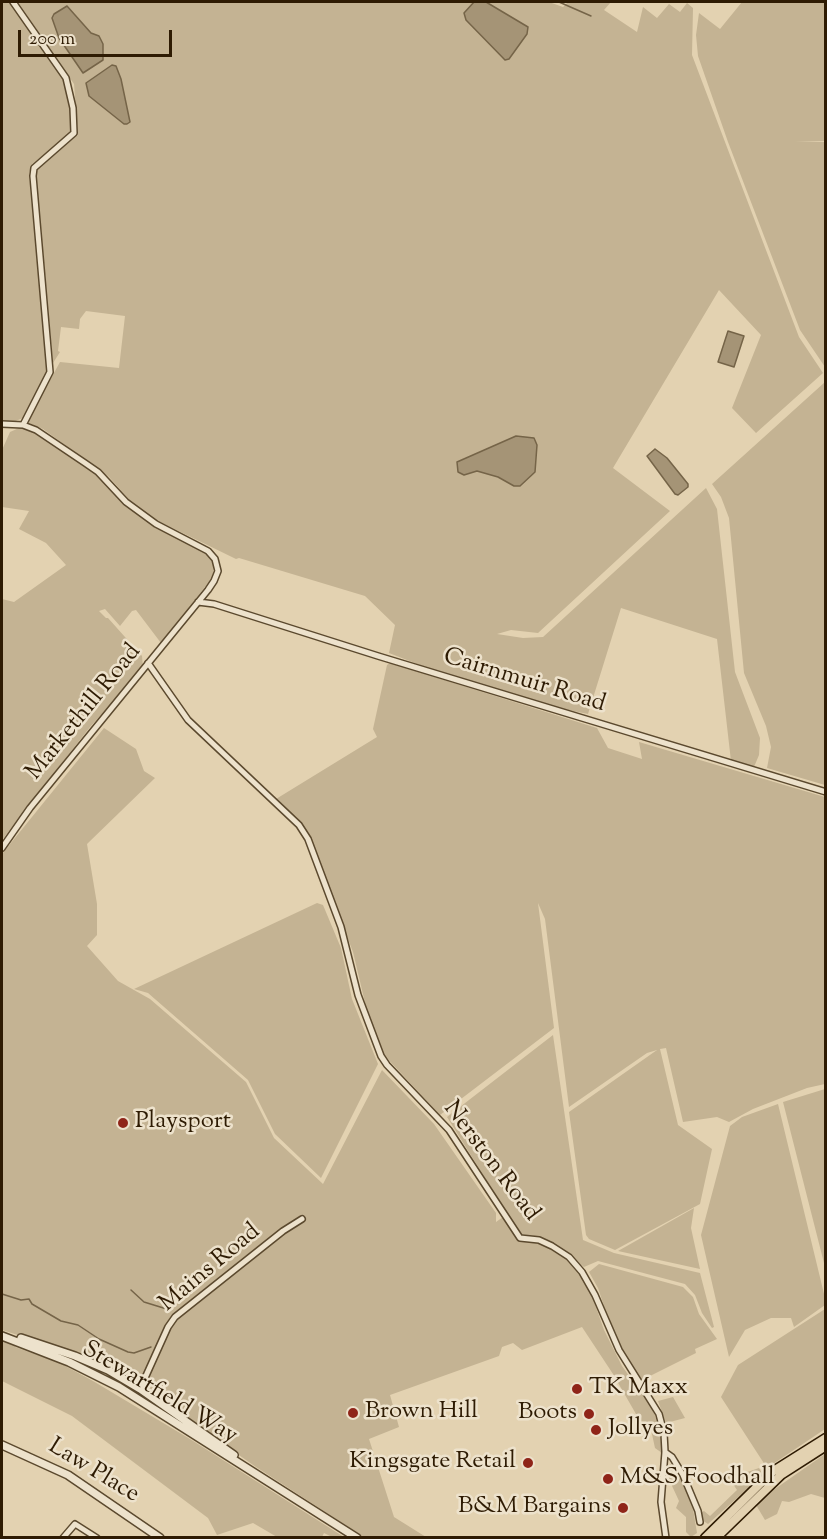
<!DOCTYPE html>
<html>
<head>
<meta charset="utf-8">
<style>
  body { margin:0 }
  #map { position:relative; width:827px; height:1539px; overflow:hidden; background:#e3d2b1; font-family:"Sorts Mill Goudy",serif }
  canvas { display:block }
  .frame { position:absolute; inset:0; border:3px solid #2e1b03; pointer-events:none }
  .scale { position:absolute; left:18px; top:30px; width:154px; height:27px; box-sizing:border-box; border:3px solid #2e1b03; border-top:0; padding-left:8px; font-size:18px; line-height:21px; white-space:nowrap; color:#2e1b03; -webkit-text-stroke:4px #ede2cc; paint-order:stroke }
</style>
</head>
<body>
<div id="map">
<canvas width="827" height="1539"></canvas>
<div class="frame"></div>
<div class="scale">200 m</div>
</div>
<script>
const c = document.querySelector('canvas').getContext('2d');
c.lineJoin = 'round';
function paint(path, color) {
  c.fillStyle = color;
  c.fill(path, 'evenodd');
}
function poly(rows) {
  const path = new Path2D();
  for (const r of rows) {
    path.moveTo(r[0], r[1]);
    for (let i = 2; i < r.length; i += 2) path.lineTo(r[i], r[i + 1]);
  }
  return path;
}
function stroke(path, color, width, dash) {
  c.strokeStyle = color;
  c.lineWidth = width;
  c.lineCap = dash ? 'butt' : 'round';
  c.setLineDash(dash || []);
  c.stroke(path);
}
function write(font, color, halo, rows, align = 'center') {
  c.font = font + ' "Sorts Mill Goudy",serif';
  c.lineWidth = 5;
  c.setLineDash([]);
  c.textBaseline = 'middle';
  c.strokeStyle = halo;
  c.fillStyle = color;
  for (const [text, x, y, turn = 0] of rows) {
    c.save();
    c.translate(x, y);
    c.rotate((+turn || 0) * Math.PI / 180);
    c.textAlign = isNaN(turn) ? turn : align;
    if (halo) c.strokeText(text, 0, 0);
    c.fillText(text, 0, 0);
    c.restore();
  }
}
paint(poly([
  [2,2,11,2,63,75,67,86,71,116,71,131,67,137,32,164,29,173,47,372,23,418,13,422,2,420],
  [18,2,549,2,563,7,568,2,611,2,604,10,637,32,643,7,657,18,669,4,680,12,687,3,693,8,692,55,799,337,823,373,756,433,732,408,761,335,719,290,613,468,670,511,538,633,511,630,497,634,523,638,543,637,706,488,717,509,735,672,760,738,759,755,754,767,731,761,717,639,621,608,588,714,554,707,438,672,389,653,395,625,365,596,239,558,236,559,154,519,134,505,109,477,43,429,27,422,60,362,119,368,125,316,86,311,80,319,79,329,61,327,58,351,60,352,53,363,41,229,34,178,40,165,78,135,74,84],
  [742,2,825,2,825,141,795,141,825,142,825,367,800,330,728,142,698,56,696,35,699,13,720,29],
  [825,382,825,785,767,768,771,747,766,726,744,673,729,518,721,497,712,484],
  [19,428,30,429,92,470,138,515,201,550,210,557,214,564,213,573,209,582,161,643,136,610,132,611,120,626,105,609,99,611,106,618,108,618,142,656,143,668,90,727,2,840,2,599,14,602,66,565,46,543,19,529,29,511,2,507,2,450,10,432],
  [390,663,597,728,608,748,642,759,639,742,825,797,825,1084,807,1088,753,1109,729,1122,717,1117,683,1122,666,1048,660,1049,678,1125,712,1149,700,1204,615,1250,589,1239,586,1235,569,1112,657,1050,647,1053,569,1107,545,919,538,903,554,1028,440,1115,384,1055,367,1011,353,952,309,837,300,822,276,799,377,737,373,729,387,665],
  [104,728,136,749,144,771,155,778,87,844,97,904,97,935,87,946,118,981,150,999,246,1082,274,1138,323,1184,382,1070,434,1124,496,1213,496,1222,503,1217,518,1240,547,1245,575,1265,590,1290,604,1330,622,1366,652,1408,660,1429,662,1453,655,1448,650,1425,640,1421,613,1374,582,1327,522,1350,513,1343,502,1347,499,1356,390,1395,399,1427,369,1439,394,1517,426,1537,364,1537,256,1467,150,1393,147,1389,149,1378,144,1375,138,1379,129,1378,109,1368,68,1351,2,1330,2,854],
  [317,903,323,905,341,948,352,999,378,1064,321,1178,275,1134,248,1080,148,993,134,989],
  [553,1035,583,1240,614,1253,700,1273,714,1327,712,1328,702,1313,695,1295,685,1284,598,1261,584,1267,562,1249,541,1237,520,1234,447,1117],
  [825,1089,826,1089,825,1267,783,1102],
  [778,1104,825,1298,825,1305,794,1327,791,1318,771,1318,745,1330,729,1357,701,1235,730,1126,742,1117],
  [694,1208,691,1228,700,1269,618,1251],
  [599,1264,683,1287,693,1297,699,1314,717,1339,695,1349,696,1353,640,1381,612,1330,598,1288,589,1272],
  [825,1309,825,1429,767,1468,721,1397,738,1365],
  [2,1340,15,1345,15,1347,58,1362,93,1381,190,1439,344,1537,332,1537,324,1533,322,1537,277,1537,253,1523,217,1535,208,1518,72,1416,2,1381],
  [673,1397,685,1418,666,1423,658,1401],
  [825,1454,825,1498,811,1494,789,1502,782,1501,777,1514,765,1520,756,1505,772,1491],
  [671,1464,682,1481,693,1509,697,1533,691,1537,686,1532,686,1517,676,1508,679,1501,667,1475,668,1466],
  [759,1468,763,1475,708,1524,702,1520,702,1512,704,1511,710,1516,737,1490,731,1481,723,1483,721,1479,722,1476,736,1476]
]), '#c4b393');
const water = poly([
  [474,2,486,2,528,27,527,34,509,59,505,60,466,20,464,13,474,2],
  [67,6,91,33,99,36,103,44,103,60,83,73,59,38,52,18,54,14,67,6],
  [112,65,116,66,121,79,130,122,127,124,124,124,89,96,86,83,112,65],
  [728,331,744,336,734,367,718,362,728,331],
  [516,436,534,438,537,445,535,472,520,486,514,486,498,477,477,471,464,475,458,472,457,462,516,436],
  [655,449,667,458,688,484,688,487,678,495,675,494,647,456,655,449]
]);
paint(water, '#a59476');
stroke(water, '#756448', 1.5);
stroke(poly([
  [559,2,591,16],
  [131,1290,144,1302,170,1310],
  [2,1294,21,1300,29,1299,32,1304,61,1321,78,1325,99,1339,128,1352,134,1353,151,1347]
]), '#756448', 1.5);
const minor = poly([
  [13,2,66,78,73,108,74,133,34,168,33,176,50,372,23,425],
  [2,424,23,425,36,430,85,463,98,472,126,502,156,524,208,551,215,559,218,571,214,581,208,590,30,808,2,848],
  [198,602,214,604,378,656,826,792],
  [148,663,188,720,299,825,308,839,341,927,358,995,381,1056,387,1065,449,1130,520,1238,539,1240,552,1246,569,1257,582,1272,595,1295,619,1350,659,1414,664,1433,665,1452,661,1502,666,1538],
  [140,1389,168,1327,175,1317,283,1231,302,1219],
  [665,1452,672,1457,683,1475,698,1511,700,1522],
  [63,1538,75,1524,97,1538]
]);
const tertiary = poly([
  [2,1336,69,1362,119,1387,357,1538],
  [21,1338,75,1356,108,1370,140,1389,234,1455],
  [2,1445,68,1475,160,1538]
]);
const primary = poly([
  [705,1538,772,1472,826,1438],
  [716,1538,781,1475,826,1446]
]);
stroke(minor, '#5b492e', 8);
stroke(tertiary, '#5b492e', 10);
stroke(primary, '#2e1b03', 11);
stroke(minor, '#ede2cc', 5);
stroke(tertiary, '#ede2cc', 7);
stroke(primary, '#e3d2b1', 8);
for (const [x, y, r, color] of [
  [123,1123,6,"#8f2418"],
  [577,1389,6,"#8f2418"],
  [353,1413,6,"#8f2418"],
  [589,1414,6,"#8f2418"],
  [596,1430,6,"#8f2418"],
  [528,1463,6,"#8f2418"],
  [608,1479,6,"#8f2418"],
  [623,1508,6,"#8f2418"]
]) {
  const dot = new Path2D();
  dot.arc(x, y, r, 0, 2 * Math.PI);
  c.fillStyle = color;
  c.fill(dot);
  stroke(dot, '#ede2cc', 2);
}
write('24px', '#2e1b03', '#ede2cc', [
  ["Cairnmuir Road",524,682,17],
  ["Markethill Road",85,713,-51],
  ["Nerston Road",490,1162,53],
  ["Mains Road",211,1269,-40],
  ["Stewartfield Way",159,1394,31],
  ["Law Place",93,1472,31]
]);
write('24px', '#2e1b03', '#ede2cc', [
  ["Playsport",135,1123],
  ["TK Maxx",589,1389],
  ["Brown Hill",365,1413],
  ["Boots",577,1414,"right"],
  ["Jollyes",608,1430],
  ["Kingsgate Retail",516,1463,"right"],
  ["M&S Foodhall",620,1479],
  ["B&M Bargains",611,1508,"right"]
], 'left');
</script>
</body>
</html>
